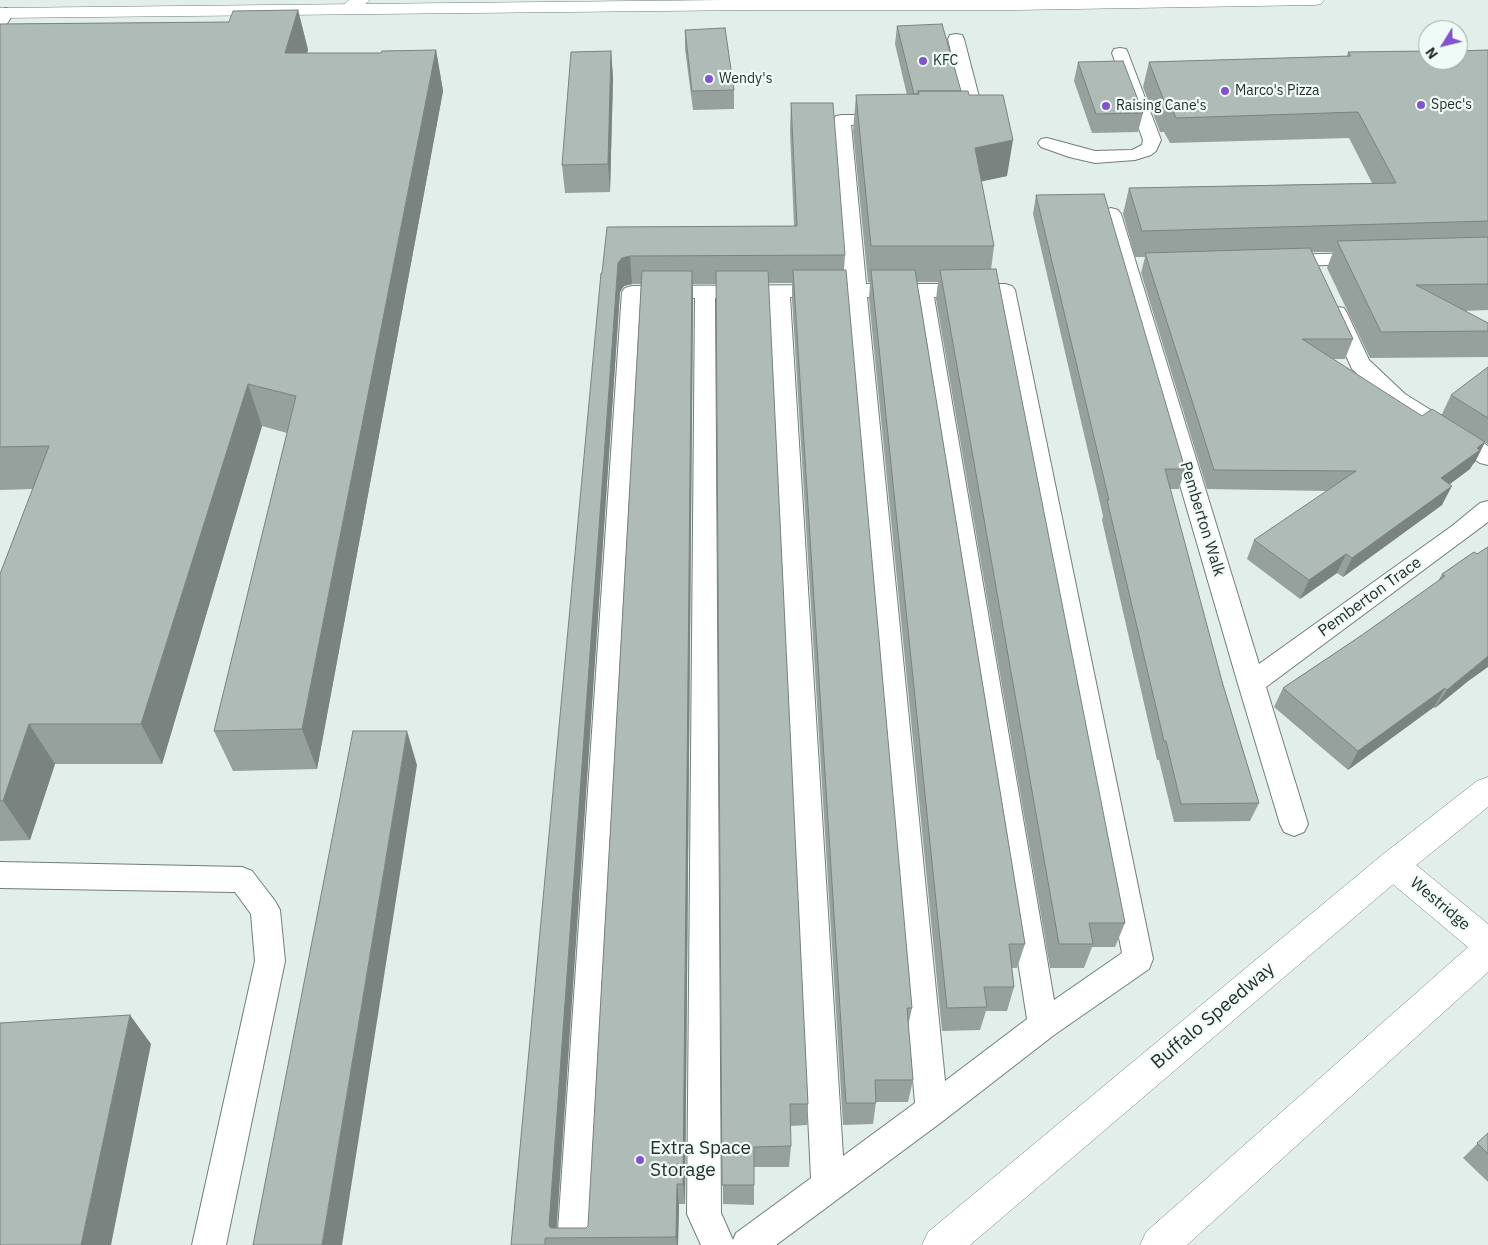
<!DOCTYPE html>
<html>
<head>
<meta charset="utf-8">
<style>
  body { margin:0 }
  #map { position:relative; width:1488px; height:1245px; overflow:hidden; background:#e1eee9; font-family:"IBM Plex Sans",sans-serif }
  canvas { display:block }
  .north { position:absolute; left:1418px; top:20px; width:50px; height:50px; box-sizing:border-box; background:#eefbf6; border:1px solid #9fa9a5; border-radius:50%; rotate:234deg; font-size:14px; font-weight:700; line-height:20px; text-align:center; color:#282d2b }
  .north::after { content:''; display:block; margin:auto; width:18px; height:22px; background:#8253cc; clip-path:polygon(50% 0,100% 100%,50% 72%,0 100%) }
</style>
</head>
<body>
<div id="map">
<canvas width="1488" height="1245"></canvas>
<div class="north">N</div>
</div>
<script>
const c = document.querySelector('canvas').getContext('2d');
c.lineJoin = 'round';
function poly(rows) {
  const path = new Path2D();
  for (const r of rows) {
    path.moveTo(r[0], r[1]);
    for (let i = 2; i < r.length; i += 2) path.lineTo(r[i], r[i + 1]);
  }
  return path;
}
function stroke(path, color, width, dash) {
  c.strokeStyle = color;
  c.lineWidth = width;
  c.lineCap = dash ? 'butt' : 'round';
  c.setLineDash(dash || []);
  c.stroke(path);
}
function paint(path, color) {
  c.fillStyle = color;
  c.fill(path, 'evenodd');
}
function write(font, color, halo, rows, align = 'center') {
  c.font = font + ' "IBM Plex Sans",sans-serif';
  c.lineWidth = 4.5;
  c.setLineDash([]);
  c.textBaseline = 'middle';
  c.strokeStyle = halo;
  c.fillStyle = color;
  for (const [text, x, y, turn = 0] of rows) {
    c.save();
    c.translate(x, y);
    c.rotate((+turn || 0) * Math.PI / 180);
    c.textAlign = isNaN(turn) ? turn : align;
    if (halo) c.strokeText(text, 0, 0);
    c.fillText(text, 0, 0);
    c.restore();
  }
}
const lane = poly([
  [6,8,12,10,14,13,6,25,0,27,0,10,6,8],
  [956,34,962,35,964,39,985,120,982,124,970,125,964,124,961,120,966,116,948,39,950,35,956,34],
  [1120,48,1126,49,1128,53,1161,140,1156,151,1151,155,1135,160,1095,163,1069,157,1041,147,1038,143,1041,139,1047,138,1095,151,1132,150,1142,145,1143,140,1112,53,1114,49,1120,48],
  [842,115,887,115,893,116,896,120,893,124,887,125,851,125,866,284,1005,284,1012,286,1015,290,1153,959,1149,969,1054,1035,943,1121,776,1245,701,1245,687,1214,695,298,642,298,591,1245,557,1245,622,292,625,288,632,286,845,285,833,120,836,116,842,115],
  [996,296,1122,953,1054,1000,934,297,996,296],
  [790,297,846,297,915,1103,843,1156,790,297],
  [867,297,914,297,1027,1019,945,1081,867,297],
  [715,298,769,298,811,1178,736,1233,733,1240,721,1213,715,298],
  [1111,208,1118,210,1121,214,1259,664,1452,526,1480,503,1488,501,1488,522,1266,687,1308,824,1304,832,1294,836,1284,832,1280,824,1238,684,1101,214,1104,210,1111,208],
  [1363,253,1370,255,1373,259,1370,263,1281,267,1274,265,1271,261,1274,257,1281,255,1363,253],
  [1337,307,1344,308,1347,313,1369,360,1405,394,1488,446,1488,465,1480,463,1389,404,1352,369,1327,313,1330,308,1337,307],
  [0,862,242,867,252,871,275,901,280,910,285,961,226,1245,192,1245,255,961,251,914,235,892,0,888,0,862]
]);
const street = poly([
  [1393,851,1404,855,1488,924,1488,959,1476,954,1382,875,1377,865,1382,855,1393,851]
]);
const secondary = poly([
  [349,0,370,0,354,13,348,14,342,13,339,9,349,0],
  [1488,777,1488,807,1404,875,970,1245,922,1245,928,1232,1382,855,1477,781,1488,777],
  [1488,936,1488,972,1187,1245,1140,1245,1146,1232,1476,940,1488,936]
]);
const primary = poly([
  [723,0,1324,0,1321,4,1315,5,1015,10,755,10,0,18,0,8,723,0]
]);
stroke(lane, '#727e79', 2);
stroke(street, '#727e79', 1);
stroke(secondary, '#727e79', 1);
stroke(primary, '#727e79', 1);
paint(lane, '#fff');
paint(street, '#fff');
paint(secondary, '#fff');
paint(primary, '#fff');
paint(poly([
  [298,10,308,50,307,53,381,53,436,50,443,91,317,769,233,771,214,731,287,433,262,426,162,764,55,764,30,840,0,841,0,574,33,489,0,490,0,24,229,22],
  [897,26,961,91,969,95,1007,176,981,181,994,246,991,270,1125,923,1115,947,1092,947,1084,968,1050,968,936,299,938,282,917,282,1025,944,1017,968,1012,968,1014,987,1007,1011,986,1011,980,1030,942,1031,869,299,870,282,868,282,853,131,856,95,907,95,895,44],
  [685,30,734,90,734,109,693,110,685,49],
  [1488,50,1488,310,1463,311,1488,323,1488,357,1370,358,1327,268,1333,252,1312,252,1353,339,1345,359,1332,359,1422,416,1442,414,1451,395,1488,367,1488,444,1459,426,1485,442,1475,462,1473,464,1470,469,1450,484,1442,505,1343,577,1337,573,1300,599,1247,559,1254,540,1328,491,1207,489,1141,273,1145,257,1135,257,1123,214,1129,188,1372,183,1349,138,1170,143,1164,132,1160,132,1143,87,1149,62,1347,56,1348,52],
  [611,51,613,78,610,192,565,193,562,165],
  [1078,62,1143,113,1138,132,1092,133,1074,81],
  [791,103,845,255,844,270,912,1008,908,1026,913,1080,908,1102,876,1102,873,1124,843,1125,792,299,792,283,768,283,808,1104,807,1125,790,1126,791,1146,789,1167,754,1167,754,1205,723,1204,716,284,693,284,693,300,685,1204,679,1204,678,1245,511,1245,607,227,794,226,790,131],
  [632,284,641,284,588,1226,586,1228,556,1228,620,292,624,286],
  [1036,195,1185,469,1179,489,1170,489,1223,685,1259,803,1250,821,1174,822,1159,760,1157,760,1102,520,1103,516,1033,214],
  [1474,552,1467,682,1435,708,1434,707,1348,770,1274,707,1283,688,1362,635,1438,581,1442,574],
  [1488,1133,1488,1182,1463,1158]
]), '#96a19d');
paint(poly([
  [298,10,308,50,295,94,285,53],
  [436,50,443,91,317,769,302,729],
  [611,51,613,78,610,192,608,164],
  [1013,140,1007,176,970,184,975,148],
  [630,256,632,284,624,286,620,292,556,1238,549,1226,618,263,622,258],
  [692,271,693,300,685,1204,683,1184],
  [248,384,262,426,162,764,141,724],
  [1485,442,1475,462,1473,464,1470,469,1431,498,1441,478],
  [1452,486,1442,505,1343,577,1352,558],
  [1346,554,1337,573,1300,599,1309,580],
  [1488,656,1488,667,1467,682,1435,708,1447,690],
  [1445,688,1434,707,1348,770,1358,751],
  [29,724,55,764,30,840,3,801],
  [407,731,417,765,342,1245,322,1245],
  [130,1015,151,1044,111,1245,81,1245],
  [677,1184,679,1204,678,1245,677,1245,676,1237]
]), '#7a8380');
const building = poly([
  [298,10,285,53,381,53,382,51,436,50,302,729,214,731,296,396,248,384,141,724,29,724,3,801,0,801,0,574,49,446,0,447,0,24,229,22,233,11,298,10],
  [942,24,961,91,918,91,918,94,914,94,897,26,942,24],
  [725,28,734,90,692,91,685,30,725,28],
  [1488,50,1488,221,1142,231,1129,188,1396,183,1358,112,1176,118,1171,106,1166,106,1149,62,1351,56,1348,52,1428,51,1428,60,1458,60,1458,51,1488,50],
  [611,51,608,164,562,165,571,52,611,51],
  [1123,61,1143,113,1096,114,1078,62,1123,61],
  [918,91,968,91,969,95,1003,95,1013,140,975,148,994,246,871,246,856,95,919,94,918,91],
  [791,103,833,103,845,255,630,256,622,258,618,263,549,1226,551,1228,586,1228,588,1226,642,271,692,271,683,1184,677,1184,676,1237,545,1238,545,1245,511,1245,601,273,602,273,607,227,797,226,791,103],
  [1104,194,1185,469,1165,469,1223,685,1259,803,1181,804,1166,741,1164,741,1107,500,1109,500,1036,195,1104,194],
  [1488,237,1488,284,1416,285,1488,323,1488,331,1381,332,1337,241,1488,237],
  [1310,248,1353,339,1302,339,1422,416,1432,409,1485,442,1477,448,1480,450,1441,478,1452,486,1352,558,1346,554,1309,580,1254,540,1356,471,1214,470,1145,253,1310,248],
  [996,269,1125,923,1089,923,1093,944,1059,944,940,270,996,269],
  [793,270,846,270,912,1008,907,1008,913,1080,875,1080,876,1103,846,1103,793,270],
  [871,270,915,270,1025,944,1009,944,1014,987,984,987,987,1007,947,1008,871,270],
  [716,271,768,271,808,1104,790,1104,791,1146,754,1147,754,1185,722,1185,716,271],
  [1488,367,1488,418,1451,395,1488,367],
  [1488,547,1488,656,1447,690,1445,688,1358,751,1283,688,1362,635,1445,576,1442,574,1474,552,1477,554,1488,547],
  [353,731,407,731,322,1245,253,1245,353,731],
  [130,1015,81,1245,0,1245,0,1023,130,1015],
  [1488,1133,1488,1154,1477,1143,1488,1133]
]);
paint(building, '#afbbb7');
stroke(building, '#7a8380', 1);
for (const [x, y, r, color] of [
  [923,61,5,"#8253cc"],
  [709,79,5,"#8253cc"],
  [1225,91,5,"#8253cc"],
  [1421,105,5,"#8253cc"],
  [1106,106,5,"#8253cc"],
  [640,1160,5,"#8253cc"]
]) {
  const dot = new Path2D();
  dot.arc(x, y, r, 0, 2 * Math.PI);
  c.fillStyle = color;
  c.fill(dot);
  stroke(dot, '#eefbf6', 2);
}
write('14px', '#282d2b', '#eefbf6', [
  ["KFC",933,61],
  ["Wendy's",719,79],
  ["Marco's Pizza",1235,91],
  ["Spec's",1431,105],
  ["Raising Cane's",1116,106]
], 'left');
write('16px', '#282d2b', '#eefbf6', [
  ["Pemberton Walk",1202,519,73],
  ["Pemberton Trace",1370,597,-36],
  ["Westridge",1440,904,40]
]);
write('19px', '#282d2b', '#eefbf6', [
  ["Buffalo Speedway",1213,1016,-40]
]);
write('19px', '#282d2b', '#eefbf6', [
  ["Extra Space",650,1149],
  ["Storage",650,1171]
], 'left');
</script>
</body>
</html>
